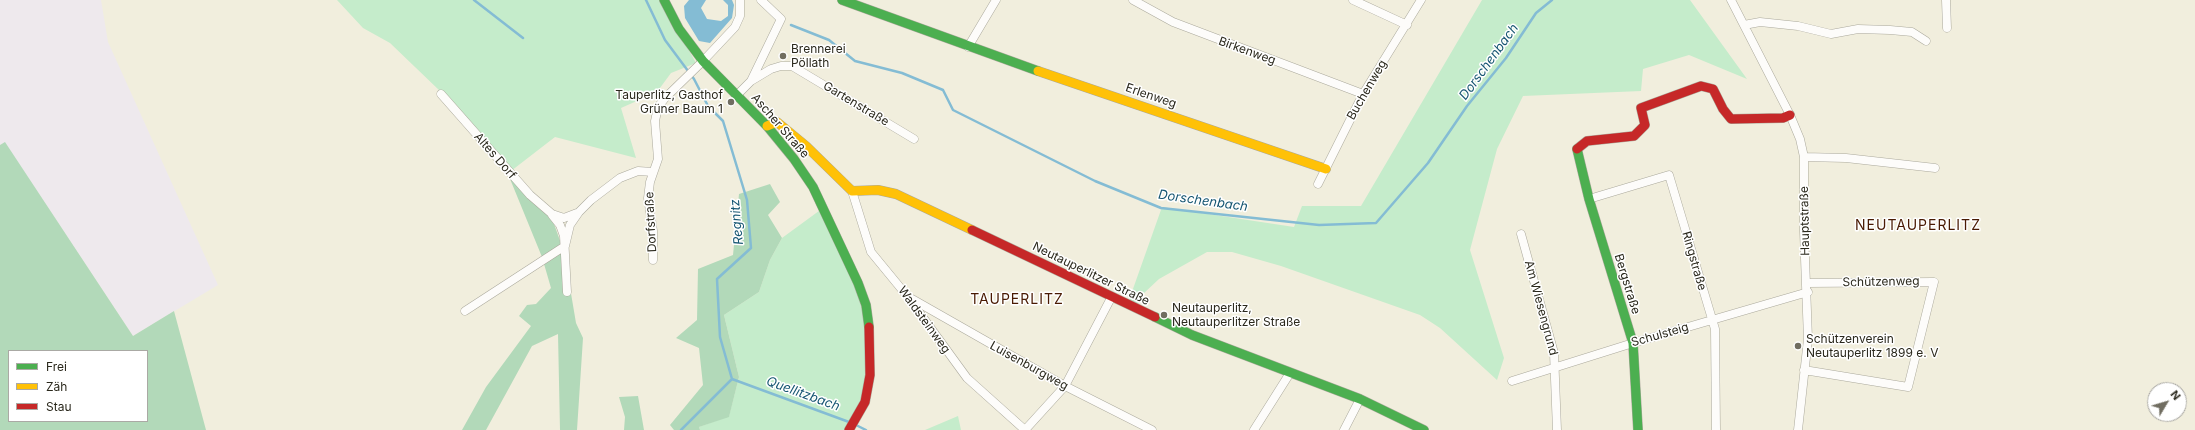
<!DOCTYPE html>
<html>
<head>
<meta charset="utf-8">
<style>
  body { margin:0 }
  #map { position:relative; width:2195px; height:430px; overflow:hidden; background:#f1eedd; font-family:Inter,sans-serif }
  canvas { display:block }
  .legend { position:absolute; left:8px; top:350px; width:140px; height:72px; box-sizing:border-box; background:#fff; border:1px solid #aaa9a4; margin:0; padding:5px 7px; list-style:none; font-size:12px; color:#2a281c }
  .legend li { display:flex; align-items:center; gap:8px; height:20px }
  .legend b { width:20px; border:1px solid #aaa9a4 }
  .north { position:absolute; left:2147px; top:382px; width:40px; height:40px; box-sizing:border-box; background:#fff; border:1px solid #aaa9a4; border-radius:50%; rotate:52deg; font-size:11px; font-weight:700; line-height:16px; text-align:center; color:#2a281c }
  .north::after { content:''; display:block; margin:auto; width:14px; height:18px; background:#706d60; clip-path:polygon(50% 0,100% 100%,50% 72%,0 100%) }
</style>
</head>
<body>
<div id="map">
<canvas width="2195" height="430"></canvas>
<ul class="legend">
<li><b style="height:5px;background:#4caf50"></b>Frei</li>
<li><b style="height:5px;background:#ffc107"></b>Zäh</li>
<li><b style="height:5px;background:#c62828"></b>Stau</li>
</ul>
<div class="north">N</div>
</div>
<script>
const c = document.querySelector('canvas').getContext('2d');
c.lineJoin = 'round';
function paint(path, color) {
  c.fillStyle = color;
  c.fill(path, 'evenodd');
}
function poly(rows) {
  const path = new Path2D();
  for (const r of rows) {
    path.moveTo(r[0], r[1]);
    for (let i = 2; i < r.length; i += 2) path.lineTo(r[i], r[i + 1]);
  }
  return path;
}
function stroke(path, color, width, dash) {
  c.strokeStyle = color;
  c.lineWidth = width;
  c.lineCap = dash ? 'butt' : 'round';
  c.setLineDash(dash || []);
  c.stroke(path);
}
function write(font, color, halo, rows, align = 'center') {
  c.font = font + ' Inter,sans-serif';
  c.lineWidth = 3;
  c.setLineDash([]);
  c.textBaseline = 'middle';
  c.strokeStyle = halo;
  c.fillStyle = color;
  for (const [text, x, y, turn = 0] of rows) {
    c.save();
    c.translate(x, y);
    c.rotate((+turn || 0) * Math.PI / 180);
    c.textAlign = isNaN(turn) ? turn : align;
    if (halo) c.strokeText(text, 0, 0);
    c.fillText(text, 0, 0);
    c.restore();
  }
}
paint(poly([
  [0,0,101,0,108,42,218,285,133,336,5,143,0,145]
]), '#eee9ed');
paint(poly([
  [337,0,661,0,696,63,671,73,657,92,621,108,636,158,555,137,511,171,440,91,390,43,363,28],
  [1482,0,1690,0,1747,79,1689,55,1643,69,1641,91,1523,96,1497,149,1470,250,1504,358,1497,380,1440,328,1420,315,1281,266,1232,252,1207,252,1159,279,1143,294,1137,307,1128,303,1162,207,1294,227,1302,206,1361,206],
  [823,208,859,282,872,375,852,430,700,430,699,427,729,416,739,377,724,315,759,292,770,260,782,238],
  [958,416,961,430,925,430]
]), '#c5eccb');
paint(poly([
  [5,142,133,336,174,311,206,430,0,430,0,145],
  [9,351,147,351,147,421,9,421],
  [511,171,553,221,564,252,576,323,583,338,577,430,560,430,558,334,532,346,486,430,462,430,486,387,531,326,519,316,527,305,536,304,551,288,542,257,508,174],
  [770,184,780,202,768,215,782,238,770,260,759,292,724,315,739,377,729,417,699,427,700,430,674,430,670,425,703,385,699,348,676,338,697,320,698,269,733,255,739,194],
  [638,396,644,430,624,430,625,417,619,397]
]), '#b2d9b9');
paint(poly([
  [689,0,706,0,701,8,707,19,721,21,728,16,728,5,723,0,732,0,734,5,732,18,710,43,699,41,685,18,684,6]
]), '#84bcd4');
stroke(poly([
  [474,0,523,38],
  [646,0,665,40,694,79,708,106,723,121,747,200,751,248,717,279,720,337,732,379,681,430],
  [791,25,829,40,855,61,902,73,943,90,953,110,1095,181,1161,208,1319,225,1376,223,1428,163,1467,106,1506,58,1536,13,1552,0],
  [732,379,849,422],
  [856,425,866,430]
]), '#84bcd4', 2.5);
const street = poly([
  [1133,0,1173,22,1363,94],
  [1353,0,1407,25],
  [1731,0,1790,115,1800,139,1804,157,1804,231,1808,339,1798,430],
  [1946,0,1947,28],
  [1744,25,1760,22,1798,26,1831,34,1858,29,1890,30,1912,32,1926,41],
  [968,47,996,0],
  [751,81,781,19,761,0],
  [441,94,530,195,552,214,564,218,577,213],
  [737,95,751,81,771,69,781,66,792,66,914,139],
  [1804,157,1846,158,1935,168],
  [1318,184,1363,94,1421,0],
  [852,191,871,252,908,297,967,378,1025,430],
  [1589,199,1669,175,1715,329,1716,430],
  [552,215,560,225,564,236,567,292],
  [1521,234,1554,353,1557,430],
  [653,260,653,231,648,198,650,182,658,159,655,121,658,107,665,98,703,61,735,27,740,16,740,0],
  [912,299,1065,386,1152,430],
  [465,311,565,246,570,225,579,212,591,200,620,178,638,171,653,172],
  [1804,370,1908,387,1934,282,1807,283],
  [1512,381,1633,343,1808,292],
  [1025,430,1065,386,1111,298],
  [1254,430,1290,373],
  [1344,430,1360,399]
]);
const fast = poly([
  [664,0,679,29,703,61,767,126,794,159,813,187,858,283,866,305,869,327],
  [842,0,1038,71],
  [1577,149,1589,199,1633,343,1638,430],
  [1155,317,1192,335,1360,399,1424,430]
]);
const slow = poly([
  [1038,71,1326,169],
  [767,126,777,122,806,146,852,191,878,190,896,194,972,230]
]);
const jam = poly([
  [1577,149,1587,141,1634,136,1645,125,1641,108,1701,86,1713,89,1723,109,1731,119,1783,118,1790,115],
  [972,230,1155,317],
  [849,430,865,402,870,375,869,327]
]);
stroke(street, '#aba99c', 9);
stroke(fast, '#aba99c', 10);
stroke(slow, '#aba99c', 10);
stroke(jam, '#aba99c', 10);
stroke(street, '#fdfcfa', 8);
stroke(fast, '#4caf50', 9);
stroke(slow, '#ffc107', 9);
stroke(jam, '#c62828', 9);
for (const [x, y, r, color] of [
  [783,56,4,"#706d60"],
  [731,102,4,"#706d60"],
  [1164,315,4,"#706d60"],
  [1798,346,4,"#706d60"]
]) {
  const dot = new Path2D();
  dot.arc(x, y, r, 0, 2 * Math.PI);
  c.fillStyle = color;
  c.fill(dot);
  stroke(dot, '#fff', 1.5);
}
write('12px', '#2a281c', '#fff', [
  ["Brennerei",791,49],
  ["Pöllath",791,63],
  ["Tauperlitz, Gasthof",723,95,"right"],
  ["Grüner Baum 1",723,109,"right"],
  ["Neutauperlitz,",1172,308],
  ["Neutauperlitzer Straße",1172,322],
  ["Schützenverein",1806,339],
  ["Neutauperlitz 1899 e. V",1806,353]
], 'left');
write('12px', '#2a281c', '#fff', [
  ["Birkenweg",1247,51,20],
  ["Buchenweg",1367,90,-60],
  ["Erlenweg",1151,96,19],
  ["Gartenstraße",856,104,31],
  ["Ascher Straße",780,126,49],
  ["Altes Dorf",495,156,49],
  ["Hauptstraße",1805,221,-91],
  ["Dorfstraße",651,222,-93],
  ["Ringstraße",1694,261,74],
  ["Neutauperlitzer Straße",1091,274,26],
  ["Schützenweg",1881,282,-1],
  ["Bergstraße",1627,284,73],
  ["Am Wiesengrund",1541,308,75],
  ["Waldsteinweg",924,320,54],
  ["Schulsteig",1660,335,-16],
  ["Luisenburgweg",1029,366,29]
]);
write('italic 13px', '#165672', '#fff', [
  ["Dorschenbach",1489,62,-54],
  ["Dorschenbach",1203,201,8],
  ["Regnitz",737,222,-95],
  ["Quellitzbach",803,394,20]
]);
c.letterSpacing = '1px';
write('14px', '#491a02', '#fff', [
  ["NEUTAUPERLITZ",1918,226],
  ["TAUPERLITZ",1017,300]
]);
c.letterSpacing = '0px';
</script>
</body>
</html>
